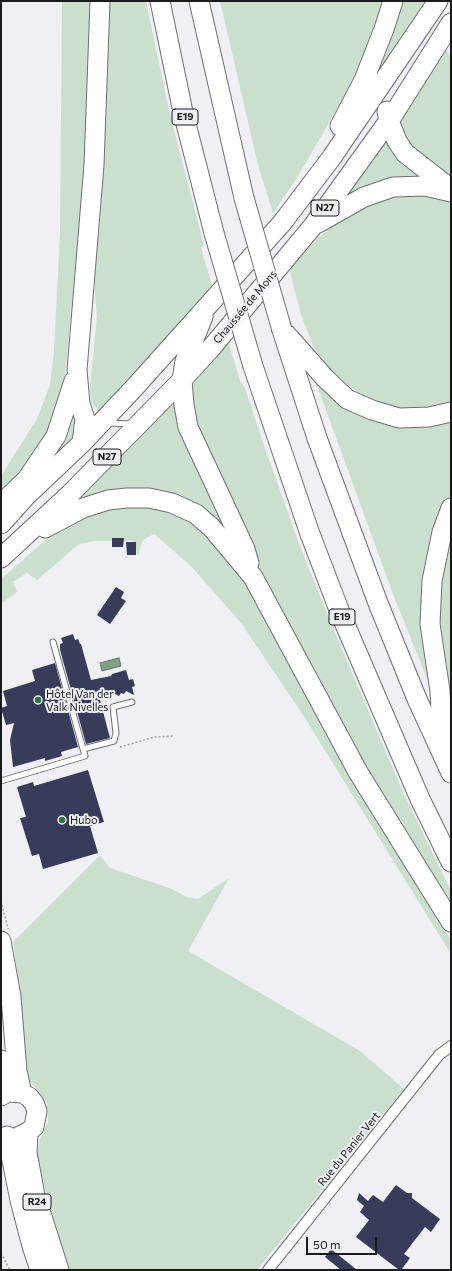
<!DOCTYPE html>
<html>
<head>
<meta charset="utf-8">
<style>
  body { margin:0 }
  #map { position:relative; width:452px; height:1271px; overflow:hidden; background:#efeff4; font-family:Commissioner,sans-serif }
  canvas { display:block }
  .frame { position:absolute; inset:0; border:2px solid #1a1a1c; pointer-events:none }
  .scale { position:absolute; left:306px; top:1237px; width:71px; height:18px; box-sizing:border-box; border:2px solid #1a1a1c; border-top:0; padding-left:5px; font-size:12px; line-height:14px; white-space:nowrap; color:#1a1a1c; -webkit-text-stroke:3px #efeff4; paint-order:stroke }
</style>
</head>
<body>
<div id="map">
<canvas width="452" height="1271"></canvas>
<div class="frame"></div>
<div class="scale">50 m</div>
</div>
<script>
const c = document.querySelector('canvas').getContext('2d');
c.lineJoin = 'round';
function paint(path, color) {
  c.fillStyle = color;
  c.fill(path, 'evenodd');
}
function poly(rows) {
  const path = new Path2D();
  for (const r of rows) {
    path.moveTo(r[0], r[1]);
    for (let i = 2; i < r.length; i += 2) path.lineTo(r[i], r[i + 1]);
  }
  return path;
}
function stroke(path, color, width, dash) {
  c.strokeStyle = color;
  c.lineWidth = width;
  c.lineCap = dash ? 'butt' : 'round';
  c.setLineDash(dash || []);
  c.stroke(path);
}
function write(font, color, halo, rows, align = 'center') {
  c.font = font + ' Commissioner,sans-serif';
  c.lineWidth = 4;
  c.setLineDash([]);
  c.textBaseline = 'middle';
  c.strokeStyle = halo;
  c.fillStyle = color;
  for (const [text, x, y, turn = 0] of rows) {
    c.save();
    c.translate(x, y);
    c.rotate((+turn || 0) * Math.PI / 180);
    c.textAlign = isNaN(turn) ? turn : align;
    if (halo) c.strokeText(text, 0, 0);
    c.fillText(text, 0, 0);
    c.restore();
  }
}
paint(poly([
  [62,1,93,1,85,170,63,396,49,432,27,467,1,497,1,476,37,419,50,385,54,351,60,234],
  [104,1,146,1,170,115,204,245,201,248,213,289,101,413,91,402,90,387,97,317,93,272],
  [220,1,382,1,376,26,357,71,336,111,295,181,273,213,258,165],
  [398,1,425,1,379,70,376,67],
  [444,48,451,56,451,182,431,169,394,126],
  [387,137,420,174,420,178,343,199],
  [421,195,451,201,451,402,435,407,411,410,390,407,370,400,354,390,328,367,314,348,301,315,289,268,317,239,344,217,365,205,391,197],
  [227,338,240,381,245,388,267,454,298,541,330,621,403,792,451,891,451,909,410,845,331,707,262,572,191,422,186,383],
  [314,377,354,408,451,417,451,497,443,513,433,679,428,681,393,594],
  [175,399,228,525,223,528,193,505,77,503,74,501],
  [77,405,75,442,1,509],
  [139,505,164,508,190,519,242,573,385,832,451,940,451,954,303,715,241,623,191,566,154,534,143,540,138,556,133,541,95,541,79,544,37,580,27,573,13,582,17,592,1,604,1,579,58,529,80,517,108,509],
  [451,540,451,695,440,625,440,592,444,564],
  [100,855,110,868,172,889,186,897,198,899,229,878,188,951,360,1051,404,1089,257,1270,68,1270,36,1155,40,1139,48,1122,47,1103,28,1078,24,1059,19,984,13,942]
]), '#cadfce');
const water = poly([
  [119,658,121,666,102,671,100,663,119,658]
]);
paint(water, '#81a187');
stroke(water, '#627867', 1);
paint(poly([
  [112,538,124,538,123,547,112,547],
  [126,542,136,542,136,555,127,555],
  [116,587,124,592,121,598,126,601,110,624,97,615],
  [73,634,75,640,78,639,80,644,81,644,91,680,111,676,112,674,126,670,129,680,133,679,135,686,132,687,134,695,126,691,124,694,121,693,119,696,115,694,100,700,110,738,86,744,60,650,60,644,63,643,61,638],
  [55,663,78,747,61,752,62,756,45,761,45,758,13,767,10,740,14,723,6,725,1,708,7,706,3,691,35,681,32,670],
  [88,770,104,822,90,826,98,853,43,869,39,854,32,856,20,818,26,817,17,787,33,782,34,786],
  [396,1185,407,1193,412,1193,412,1198,440,1219,431,1232,425,1227,404,1254,410,1258,401,1270,399,1270,356,1237,369,1220,360,1212,364,1206,357,1200,359,1193,368,1201,373,1195,383,1202],
  [331,1249,357,1270,341,1270,325,1257]
]), '#383b59');
const lane = poly([
  [108,423,132,424],
  [83,749,114,741,116,733,113,707,132,702],
  [1,781,85,756,53,642]
]);
const street = poly([
  [268,1270,439,1055,451,1046]
]);
const highway = poly([
  [160,1,183,112,214,233],
  [199,1,244,198],
  [387,111,389,121,397,141,405,153,451,189],
  [340,126,364,80,384,29,393,1],
  [318,223,364,197,393,187,425,186,451,192],
  [203,317,185,361,182,380,184,405,188,427,245,549,249,563],
  [282,330,317,438,378,603,417,699,451,773],
  [286,334,325,378,347,399,372,410,399,418,429,417,451,412],
  [253,366,310,534,341,615,420,799,451,862],
  [82,443,85,419,80,404,77,370,94,165,100,1],
  [1,504,27,479,56,436,74,381],
  [1,524,27,495,82,443,134,388,282,223,332,157,438,1],
  [45,528,83,508,108,500,127,498,149,498,172,503,196,514,212,528,253,577,358,772,451,922],
  [1,558,69,495,182,380,212,347,313,226,393,115,451,23],
  [443,745,440,691,430,624,432,581,442,532,451,508],
  [1,941,11,997,17,1071,22,1093],
  [1,1060,3,1084,1,1094],
  [1,1096,8,1092,22,1093,29,1097,34,1103,37,1111,34,1127,28,1132,18,1137],
  [28,1132,27,1153,35,1195,59,1270],
  [7,1136,20,1200,32,1246,40,1270]
]);
stroke(lane, '#6f6f74', 7);
stroke(street, '#6f6f74', 12);
stroke(highway, '#6f6f74', 21);
stroke(poly([
  [120,747,155,737,174,736],
  [1,901,8,929],
  [1,1253,10,1270]
]), '#a2a2a6', 1.5, [2, 2]);
stroke(lane, '#fff', 5);
stroke(street, '#fff', 10);
stroke(highway, '#fff', 19);
const highwayBridge = poly([
  [244,198,282,330],
  [214,233,253,366]
]);
stroke(highwayBridge, '#6f6f74', 21, []);
stroke(highwayBridge, '#fff', 19);
for (const [x, y, r, color] of [
  [38,700,4,"#2c7543"],
  [62,820,4,"#2c7543"]
]) {
  const dot = new Path2D();
  dot.arc(x, y, r, 0, 2 * Math.PI);
  c.fillStyle = color;
  c.fill(dot);
  stroke(dot, '#efeff4', 1.5);
}
for (const [x, y, w] of [
  [185,117,26],
  [325,208,28],
  [107,457,28],
  [342,617,26],
  [37,1202,28]
]) {
  const box = new Path2D();
  box.roundRect(x - w / 2, y - 8, w, 16, 3);
  c.fillStyle = '#efeff4';
  c.fill(box);
  stroke(box, '#1a1a1c', 1);
}
write('bold 10px', '#1a1a1c', null, [
  ["E19",185,117],
  ["N27",325,208],
  ["N27",107,457],
  ["E19",342,617],
  ["R24",37,1202]
]);
write('11px', '#1a1a1c', '#efeff4', [
  ["Chaussée de Mons",245,307,-50],
  ["Rue du Panier Vert",349,1149,-51]
]);
write('11px', '#1a1a1c', '#efeff4', [
  ["Hôtel Van der",46,694],
  ["Valk Nivelles",46,707],
  ["Hubo",70,820]
], 'left');
</script>
</body>
</html>
